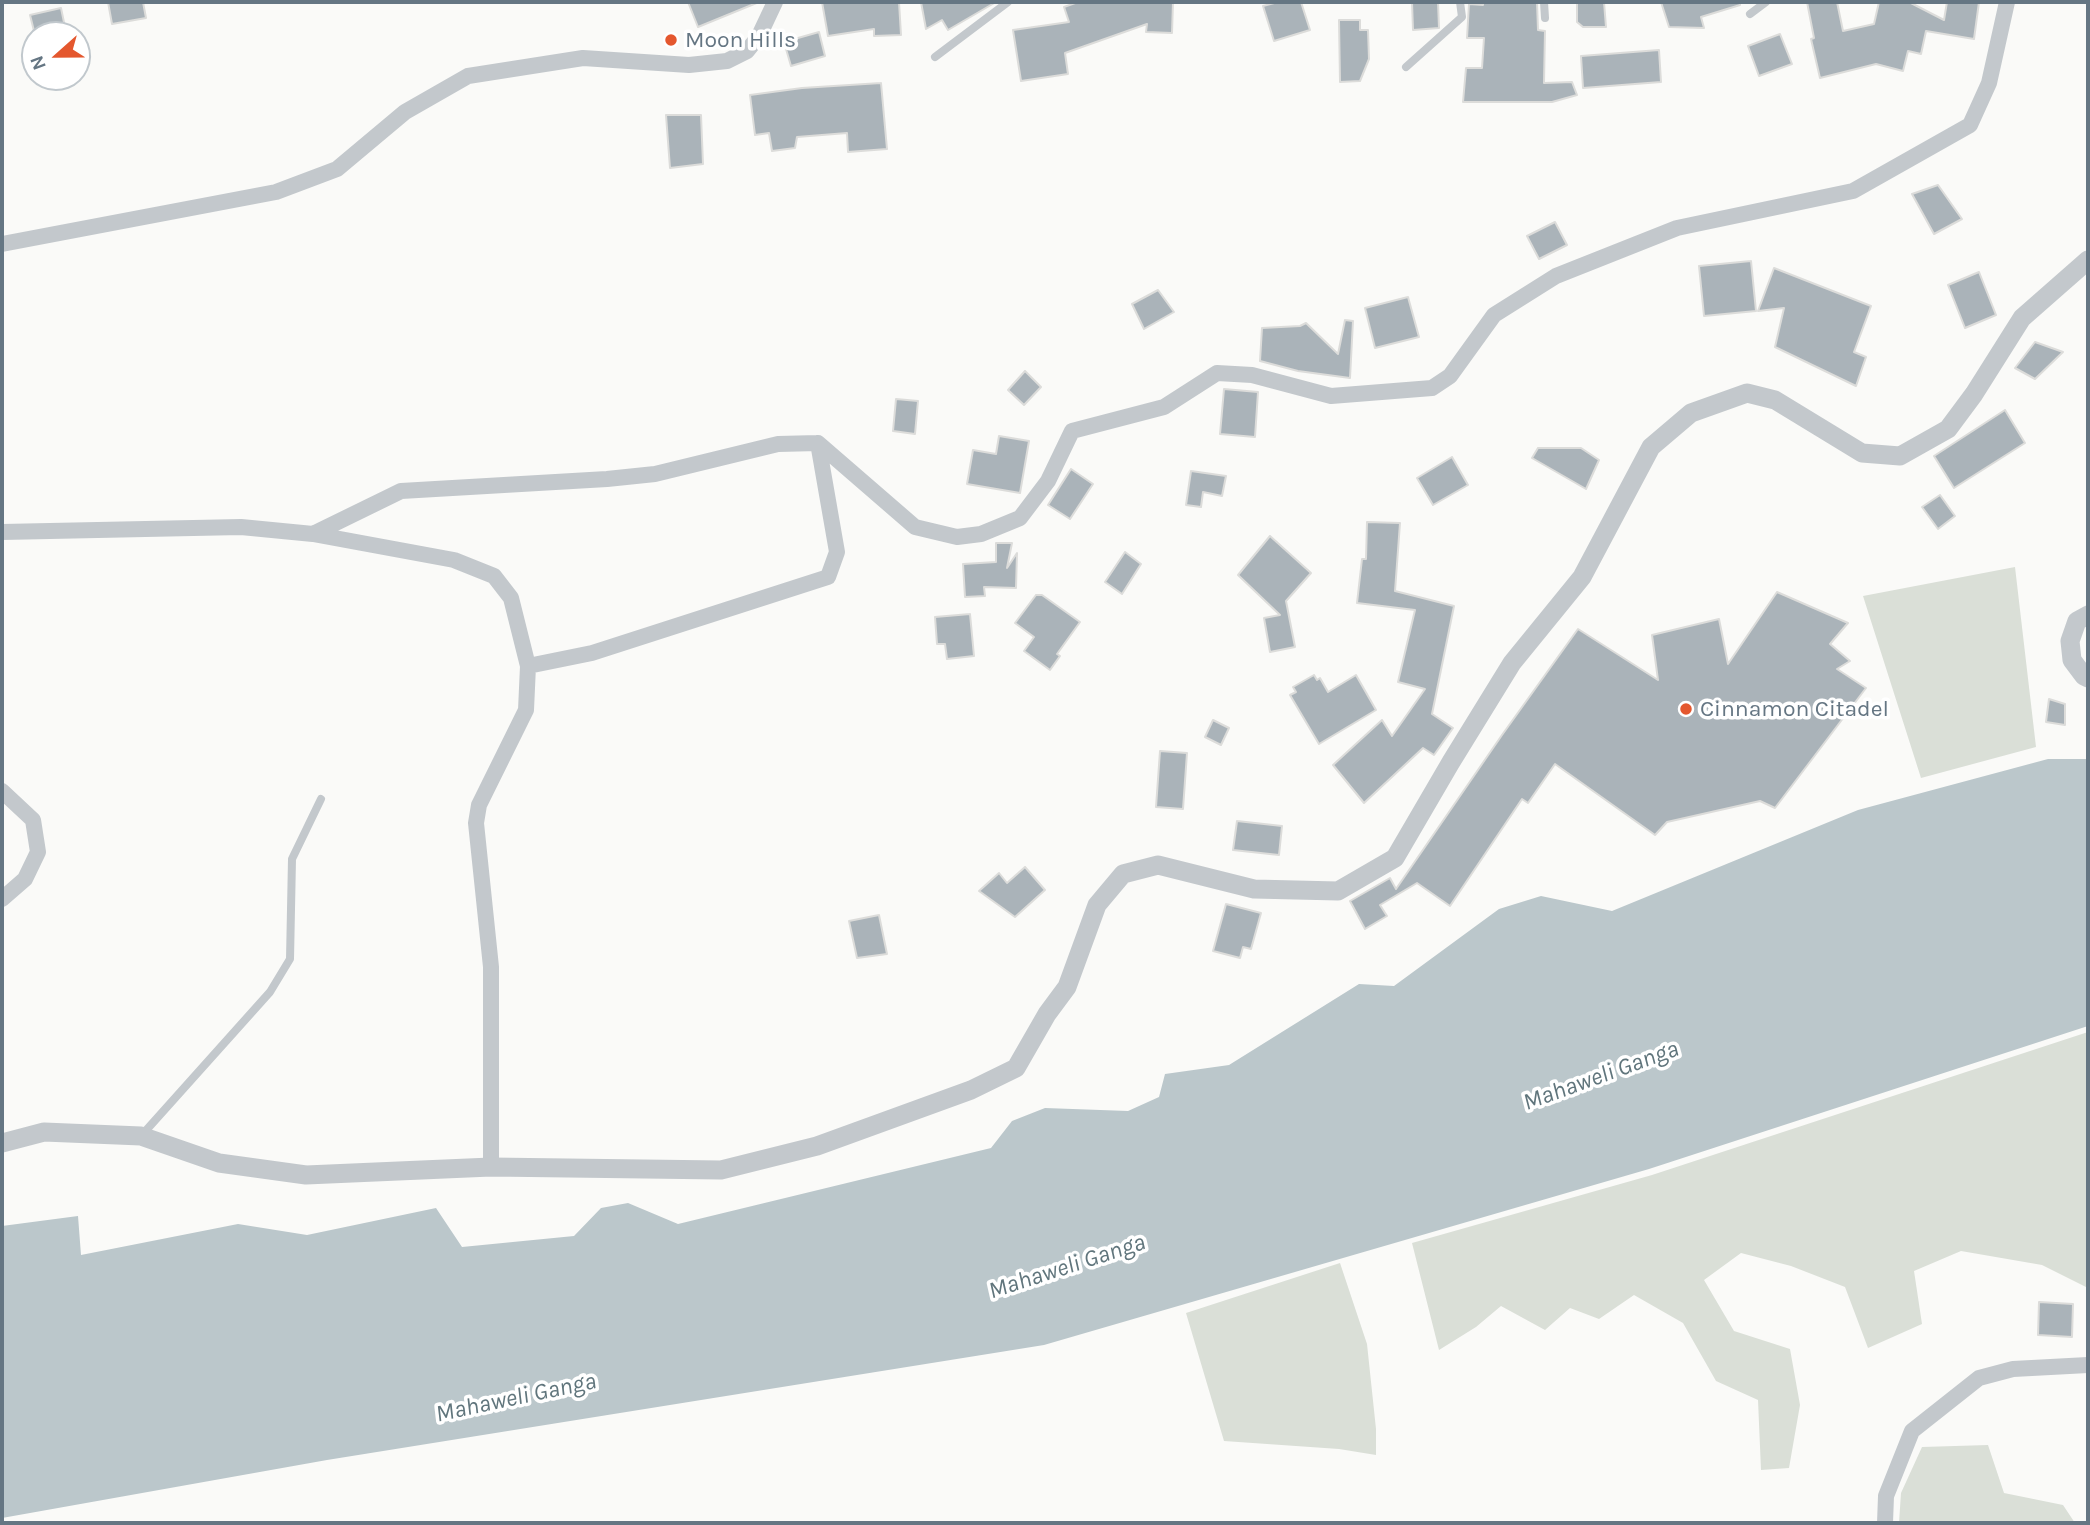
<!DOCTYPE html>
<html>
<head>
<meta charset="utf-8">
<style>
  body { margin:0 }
  #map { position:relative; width:2090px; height:1525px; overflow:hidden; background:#fafaf8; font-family:Karla,sans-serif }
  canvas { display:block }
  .frame { position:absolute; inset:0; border:4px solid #657683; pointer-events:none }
  .north { position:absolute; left:21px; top:21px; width:70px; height:70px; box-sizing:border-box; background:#fff; border:2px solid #c1c8cd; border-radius:50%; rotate:249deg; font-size:19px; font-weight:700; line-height:28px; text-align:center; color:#657683 }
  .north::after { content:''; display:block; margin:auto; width:24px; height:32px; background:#e4572e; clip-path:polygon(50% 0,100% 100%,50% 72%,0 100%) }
</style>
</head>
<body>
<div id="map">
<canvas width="2090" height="1525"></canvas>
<div class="frame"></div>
<div class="north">N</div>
</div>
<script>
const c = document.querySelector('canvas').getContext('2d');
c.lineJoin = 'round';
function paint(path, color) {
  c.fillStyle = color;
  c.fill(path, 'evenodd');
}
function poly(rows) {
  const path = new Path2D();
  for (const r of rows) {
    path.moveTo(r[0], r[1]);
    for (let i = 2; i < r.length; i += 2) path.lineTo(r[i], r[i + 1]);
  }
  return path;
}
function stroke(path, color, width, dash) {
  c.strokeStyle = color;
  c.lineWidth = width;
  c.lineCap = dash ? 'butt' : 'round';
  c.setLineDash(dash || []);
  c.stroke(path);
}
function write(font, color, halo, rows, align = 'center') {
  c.font = font + ' Karla,sans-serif';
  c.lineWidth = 7;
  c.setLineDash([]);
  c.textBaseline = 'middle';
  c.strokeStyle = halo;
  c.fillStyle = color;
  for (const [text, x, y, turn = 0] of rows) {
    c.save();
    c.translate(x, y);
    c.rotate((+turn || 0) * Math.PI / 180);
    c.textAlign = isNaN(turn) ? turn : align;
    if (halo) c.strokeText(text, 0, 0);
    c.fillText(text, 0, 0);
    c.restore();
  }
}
paint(poly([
  [2015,567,2036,747,1921,778,1863,596],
  [2088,1032,2088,1288,2042,1265,1961,1251,1914,1271,1922,1324,1868,1348,1845,1287,1791,1266,1741,1253,1704,1280,1734,1331,1790,1349,1800,1405,1789,1468,1761,1470,1758,1400,1716,1381,1683,1323,1634,1295,1599,1319,1570,1308,1545,1330,1501,1306,1476,1327,1439,1350,1412,1243,1652,1175],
  [1340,1263,1367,1344,1376,1429,1376,1455,1339,1449,1224,1441,1186,1313],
  [1988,1445,2004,1493,2063,1505,2075,1523,1899,1523,1901,1493,1922,1447]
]), '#dadfd7');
paint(poly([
  [2048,759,2088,759,2088,1026,1649,1169,1044,1345,327,1460,2,1518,2,1226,78,1216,81,1255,238,1224,307,1235,436,1208,462,1247,574,1236,601,1208,628,1203,678,1224,991,1148,1012,1121,1045,1108,1128,1111,1159,1097,1165,1074,1229,1065,1359,984,1394,986,1499,909,1541,896,1612,911,1858,810]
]), '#bbc7cb');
const building = poly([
  [108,2,143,2,146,18,112,24,108,2],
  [688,2,759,2,698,27,688,2],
  [822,2,899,2,901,35,874,36,874,29,828,36,822,2],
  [921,2,996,2,948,30,942,20,926,29,921,2],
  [1078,2,1173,2,1172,33,1146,32,1147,24,1065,53,1068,74,1021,81,1013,30,1069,22,1064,7,1078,2],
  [1278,2,1301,2,1310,30,1274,41,1263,6,1278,2],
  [1412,2,1438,2,1439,28,1413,30,1412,2],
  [1483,2,1537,2,1538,30,1545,31,1544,83,1572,82,1577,95,1552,102,1463,102,1466,68,1482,68,1484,38,1467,38,1469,4,1483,5,1483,2],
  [1577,2,1604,2,1606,27,1583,27,1577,22,1577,2],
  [1661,2,1740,2,1740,5,1701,17,1704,28,1669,27,1661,2],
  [1807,2,1837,2,1843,31,1874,24,1879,2,1909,2,1944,20,1947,2,1979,2,1974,39,1926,31,1921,54,1908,51,1903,71,1876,64,1820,78,1811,39,1814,38,1807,2],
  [61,8,66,32,35,35,30,15,61,8],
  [1339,20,1360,20,1360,30,1368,30,1369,59,1360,81,1340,82,1339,20],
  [819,32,825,56,791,66,784,42,819,32],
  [1780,34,1792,64,1759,76,1748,46,1780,34],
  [1659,50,1661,82,1583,88,1581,56,1659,50],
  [881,83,887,149,848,152,847,133,797,137,795,148,772,151,769,133,755,135,750,95,802,88,881,83],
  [666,115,701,115,703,164,670,168,666,115],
  [1938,185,1962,219,1934,234,1912,194,1938,185],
  [1555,222,1567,245,1539,259,1527,236,1555,222],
  [1751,261,1756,311,1704,316,1699,266,1751,261],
  [1774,268,1871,306,1854,352,1866,357,1856,386,1775,347,1784,308,1758,311,1774,268],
  [1979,272,1996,315,1965,328,1948,285,1979,272],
  [1158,290,1174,312,1144,329,1132,304,1158,290],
  [1408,297,1419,337,1375,348,1365,308,1408,297],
  [1345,320,1353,321,1350,378,1298,371,1260,361,1262,328,1300,326,1306,323,1338,354,1345,320],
  [2035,342,2063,352,2035,379,2015,368,2035,342],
  [1025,371,1041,387,1024,405,1008,390,1025,371],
  [1224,389,1258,392,1255,437,1220,434,1224,389],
  [896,399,918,401,915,434,893,431,896,399],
  [2005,410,2025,443,1954,488,1934,456,2005,410],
  [999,436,1029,441,1020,493,967,484,973,450,996,454,999,436],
  [1538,448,1581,448,1599,460,1586,489,1532,458,1538,448],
  [1452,457,1468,485,1433,505,1417,478,1452,457],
  [1071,469,1093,484,1070,519,1048,505,1071,469],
  [1191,471,1226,476,1222,496,1203,492,1201,507,1186,505,1191,471],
  [1940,495,1955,516,1938,529,1922,507,1940,495],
  [1367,522,1400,523,1395,591,1454,606,1432,714,1453,728,1434,755,1423,748,1364,803,1333,765,1382,720,1392,736,1425,689,1398,682,1415,610,1357,603,1362,559,1366,559,1367,522],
  [1270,536,1311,573,1286,601,1295,647,1270,652,1264,618,1280,615,1238,575,1270,536],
  [996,543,1012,543,1007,568,1017,553,1016,588,984,587,985,596,965,597,963,564,996,562,996,543],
  [1125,552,1141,564,1122,594,1105,582,1125,552],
  [1777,592,1848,623,1830,644,1850,661,1837,669,1866,688,1775,808,1760,801,1667,822,1655,835,1555,764,1528,803,1522,799,1450,906,1417,883,1380,905,1387,916,1365,929,1350,901,1390,878,1396,889,1502,735,1578,629,1658,680,1652,635,1719,619,1728,664,1777,592],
  [1036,595,1042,595,1080,622,1057,654,1060,656,1050,670,1024,651,1034,637,1015,623,1036,595],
  [970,614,974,656,947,659,945,644,937,644,935,617,970,614],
  [1314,675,1317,680,1320,678,1328,692,1356,675,1376,710,1319,744,1290,695,1296,692,1293,687,1314,675],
  [2049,699,2065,704,2065,725,2046,722,2049,699],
  [1213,720,1229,728,1221,745,1205,737,1213,720],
  [1160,751,1187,753,1183,809,1156,807,1160,751],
  [1237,821,1282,826,1279,855,1233,850,1237,821],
  [1025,867,1045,890,1015,917,979,891,999,873,1007,883,1025,867],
  [1226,904,1261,913,1251,949,1243,947,1240,958,1213,951,1226,904],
  [879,915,887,954,857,958,849,921,879,915],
  [2039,1302,2073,1304,2072,1337,2038,1335,2039,1302]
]);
paint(building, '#aab3b9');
stroke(building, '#dcdcda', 2);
stroke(poly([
  [1544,2,1545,18],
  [1750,14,1766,2],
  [935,57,1008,2],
  [1406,67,1462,17,1460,2],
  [141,1136,270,992,290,959,292,859,321,799]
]), '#c3c8cc', 8);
stroke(poly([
  [2,244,276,192,337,169,405,112,468,76,583,58,689,65,727,61,747,51,759,36,775,2],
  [2,532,241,527,313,534,454,560,494,576,511,598,528,666,526,710,479,805,476,823,491,967,491,1167],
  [313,534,401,491,607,479,655,474,778,444,818,443,915,527,957,537,981,534,1020,518,1048,481,1072,431,1164,407,1217,373,1252,375,1331,396,1432,388,1450,376,1494,315,1556,276,1677,228,1853,191,1970,125,1989,83,2007,2],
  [528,666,592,653,828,577,837,552,818,443],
  [2,791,33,820,38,852,25,879,2,899],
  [1885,1523,1886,1496,1912,1431,1979,1378,2013,1369,2088,1365]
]), '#c3c8cc', 16);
stroke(poly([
  [2088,615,2077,621,2070,641,2072,660,2084,676,2088,678],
  [2,1143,44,1132,141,1136,219,1163,306,1175,491,1167,721,1170,817,1146,971,1090,1016,1068,1047,1014,1067,987,1097,905,1123,874,1158,865,1254,889,1338,891,1395,858,1451,762,1512,663,1582,577,1651,447,1691,413,1747,393,1775,400,1862,453,1900,456,1948,429,1974,394,2022,318,2088,260]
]), '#c3c8cc', 19);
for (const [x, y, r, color] of [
  [671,40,7,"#e4572e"],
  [1686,709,7,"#e4572e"]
]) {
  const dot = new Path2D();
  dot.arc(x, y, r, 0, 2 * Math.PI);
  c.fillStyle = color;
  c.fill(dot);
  stroke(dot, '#fff', 2.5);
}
write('23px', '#657683', '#fff', [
  ["Moon Hills",685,40],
  ["Cinnamon Citadel",1700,709]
], 'left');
write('italic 24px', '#60757c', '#fff', [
  ["Mahaweli Ganga",1601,1076,-20],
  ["Mahaweli Ganga",1067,1267,-18],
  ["Mahaweli Ganga",516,1398,-12]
]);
</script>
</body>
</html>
